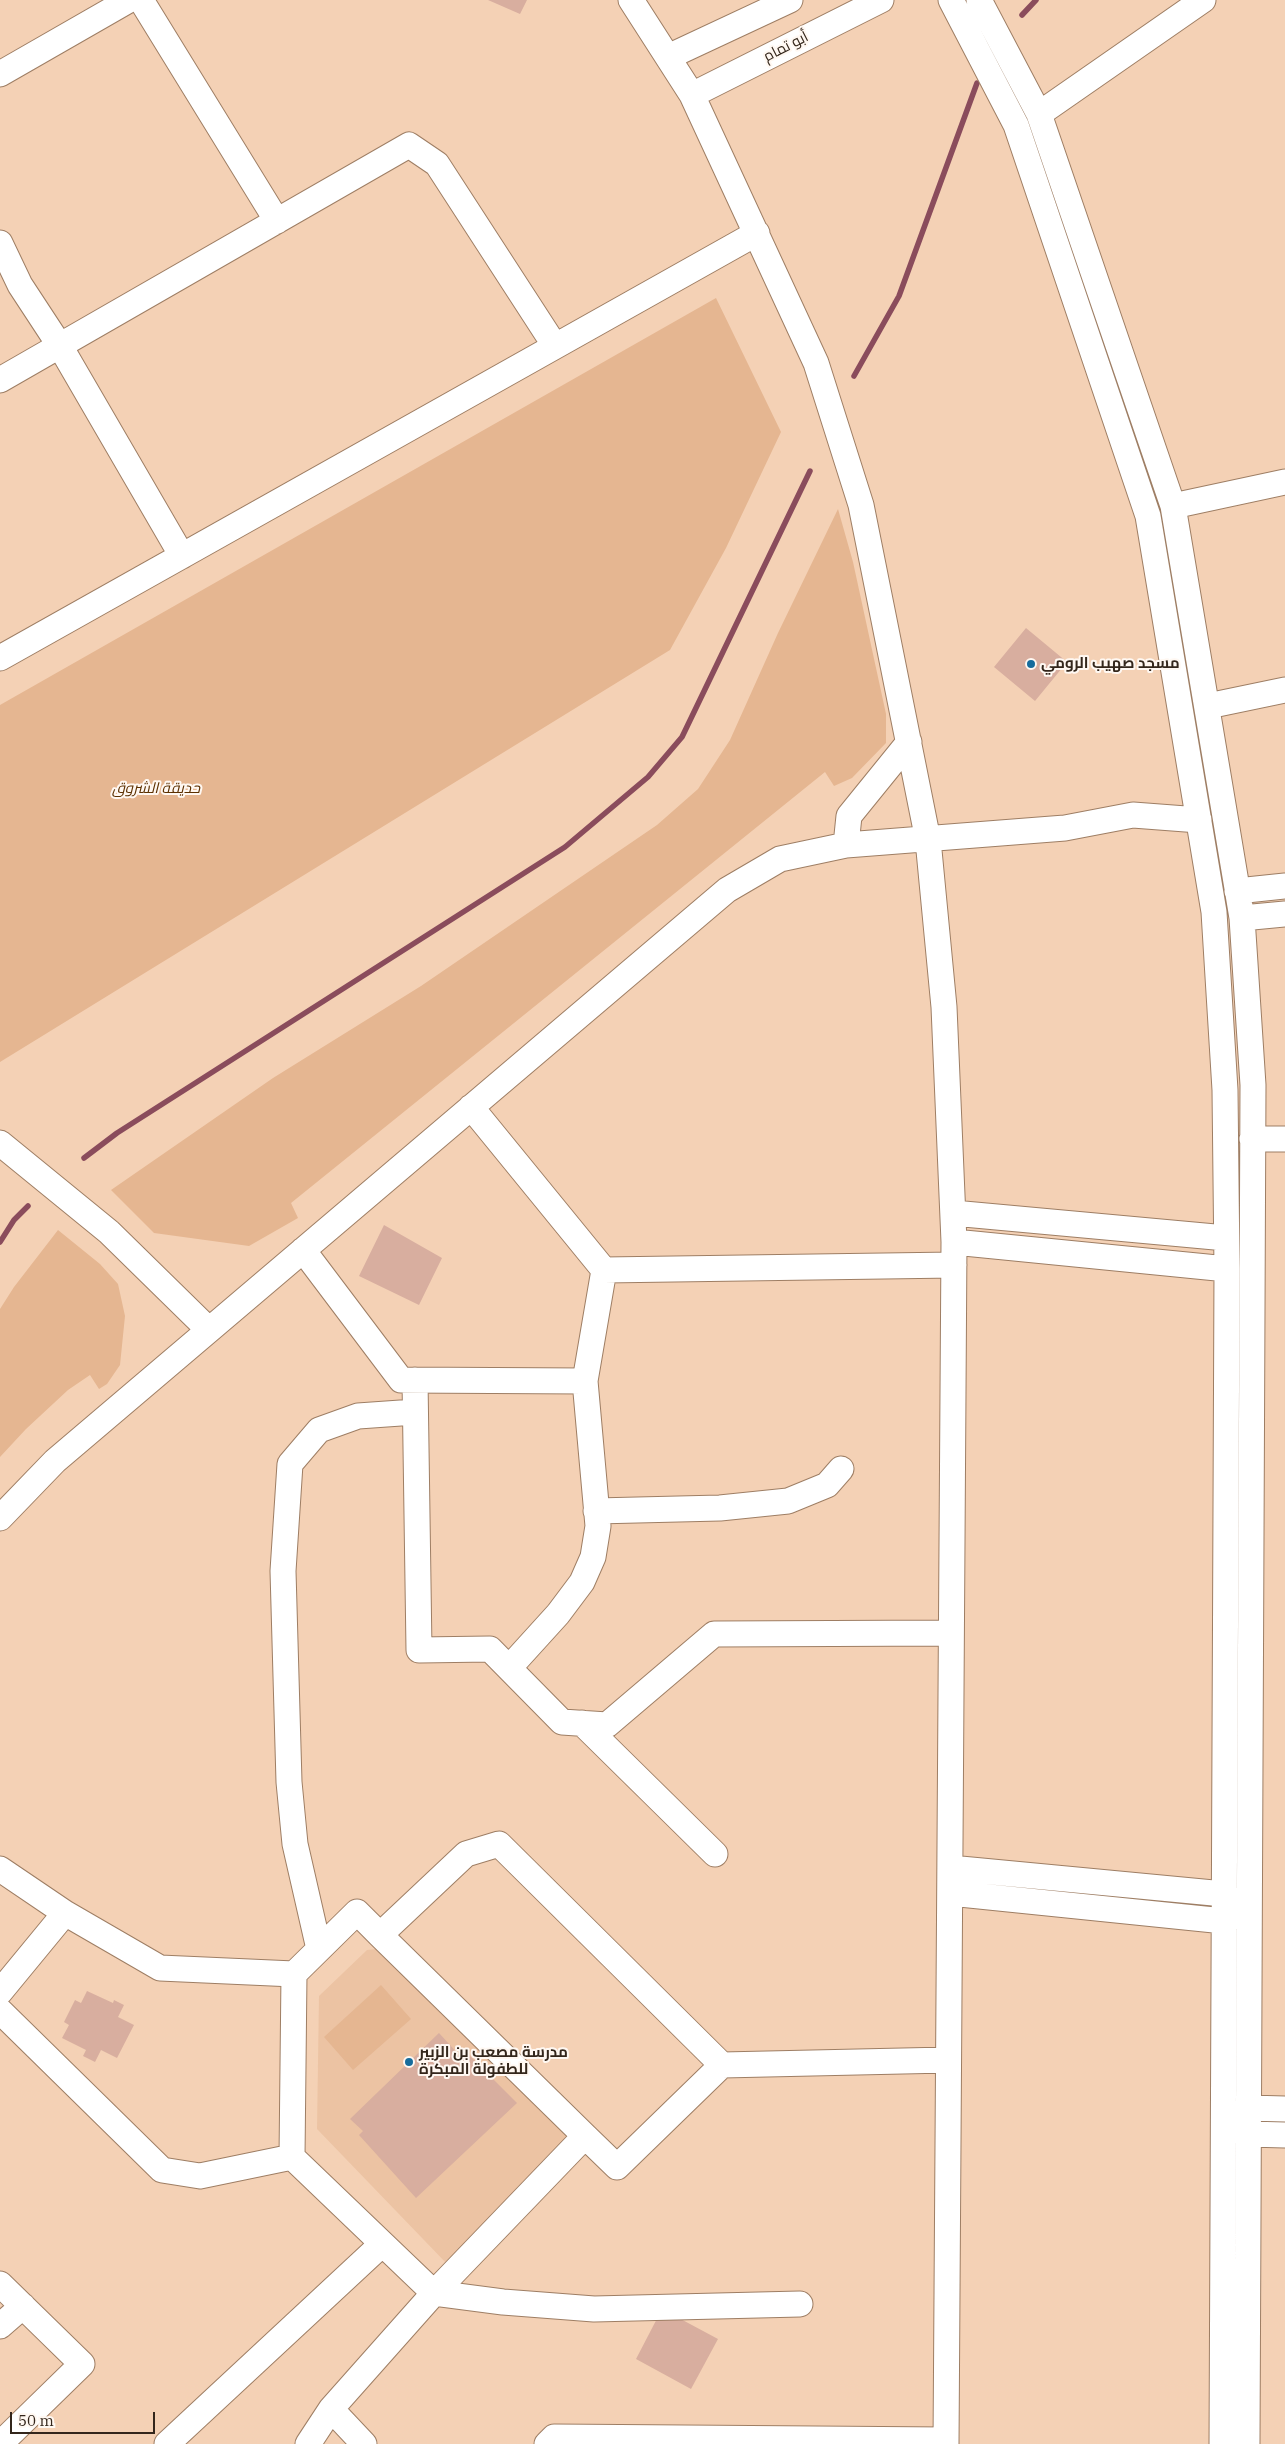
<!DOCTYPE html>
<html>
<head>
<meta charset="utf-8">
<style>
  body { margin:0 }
  #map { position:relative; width:1285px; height:2444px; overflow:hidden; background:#f4d1b5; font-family:"IBM Plex Serif",serif }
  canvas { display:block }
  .scale { position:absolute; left:10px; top:2412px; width:145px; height:22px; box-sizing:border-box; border:2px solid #33261b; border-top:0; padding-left:6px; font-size:15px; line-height:18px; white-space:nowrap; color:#33261b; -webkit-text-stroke:4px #fff8f2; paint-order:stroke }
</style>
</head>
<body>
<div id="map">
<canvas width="1285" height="2444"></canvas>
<div class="scale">50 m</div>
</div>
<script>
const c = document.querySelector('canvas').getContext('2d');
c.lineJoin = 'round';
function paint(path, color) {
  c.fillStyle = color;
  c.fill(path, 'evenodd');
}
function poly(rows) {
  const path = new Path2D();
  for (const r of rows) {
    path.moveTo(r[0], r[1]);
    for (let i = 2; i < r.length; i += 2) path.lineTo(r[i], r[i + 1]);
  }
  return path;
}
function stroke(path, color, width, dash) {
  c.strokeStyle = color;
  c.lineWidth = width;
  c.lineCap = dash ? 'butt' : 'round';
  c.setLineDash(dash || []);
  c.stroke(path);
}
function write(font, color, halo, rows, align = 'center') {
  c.font = font + ' "IBM Plex Serif",Cairo,serif';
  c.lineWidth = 4;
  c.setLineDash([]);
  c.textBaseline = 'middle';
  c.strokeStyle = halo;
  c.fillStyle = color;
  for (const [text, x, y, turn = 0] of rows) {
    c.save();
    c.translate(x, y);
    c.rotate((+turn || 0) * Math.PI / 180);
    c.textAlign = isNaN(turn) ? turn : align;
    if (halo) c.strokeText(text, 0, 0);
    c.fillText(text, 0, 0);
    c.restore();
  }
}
paint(poly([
  [386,1948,575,2137,449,2266,317,2129,319,1996,367,1950]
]), '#ecc3a3');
paint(poly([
  [716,298,781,432,726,548,670,650,0,1062,0,705],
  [838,509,853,562,886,714,886,743,852,778,834,786,825,772,291,1203,298,1218,249,1246,154,1233,111,1190,273,1078,421,986,657,825,698,789,730,740,778,633],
  [58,1230,100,1264,118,1284,125,1316,120,1365,107,1384,99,1389,90,1375,68,1390,26,1429,0,1457,0,1309,14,1287],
  [381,1985,411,2019,353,2070,324,2037]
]), '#e5b691');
stroke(poly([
  [1022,15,1036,0],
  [854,376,899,296,977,83],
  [84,1158,117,1133,565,847,648,777,682,737,810,471],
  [0,1242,14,1220,28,1206]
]), '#8a4c5c', 5.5);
paint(poly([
  [488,0,527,0,520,14],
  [1026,628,1067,662,1035,701,994,667],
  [384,1225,442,1258,419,1305,359,1276],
  [87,1991,113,2003,114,2000,124,2005,118,2017,134,2025,117,2058,101,2050,95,2062,83,2056,86,2050,62,2038,69,2025,64,2022,75,2000,81,2003],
  [439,2033,460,2056,465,2051,517,2103,416,2198,359,2135,363,2131,350,2119],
  [662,2309,718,2339,691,2389,636,2359]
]), '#d8ae9f');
const minor = poly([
  [141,0,277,221],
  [631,0,692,95,816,363,861,505,928,840,944,1007,954,1242,946,2444],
  [951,0,1016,125,1148,516,1214,912,1225,1090,1227,1269,1222,2444],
  [979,0,1039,114,1173,506,1242,918,1253,1085,1247,2444],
  [668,57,790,0],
  [0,74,129,0],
  [692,95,881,0],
  [1039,114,1203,0],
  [0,243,20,285,60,346,182,556],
  [0,380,409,145,437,164,555,346],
  [1173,506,1285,482],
  [0,658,757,233],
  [1208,706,1285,690],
  [846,845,849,816,909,742],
  [1237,891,1285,886],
  [1242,918,1285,914],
  [471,1107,604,1270,954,1265],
  [1252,1139,1285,1139],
  [0,1143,109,1232,209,1330],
  [953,1213,1226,1238],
  [954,1242,1227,1269],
  [303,1250,401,1380,585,1381,604,1270],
  [415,1380,419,1650,490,1649,562,1722,607,1725,714,1634,951,1633],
  [596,1511,720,1508,788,1501,827,1485,841,1469],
  [0,1518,55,1461,727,890,780,859,846,845,1065,828,1133,815,1199,820],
  [509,1668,558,1614,582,1582,593,1557,598,1526,585,1381],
  [582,1723,715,1854],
  [950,1868,1224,1894,1238,1904],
  [0,1869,65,1913,160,1968,294,1974],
  [950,1893,1224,1921,1239,1915],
  [380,1935,466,1854,499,1844,722,2065,617,2167,585,2136,380,1935,357,1912,294,1974,292,2157,434,2293,503,2302,594,2309,800,2304],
  [319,1949,295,1844,289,1782,283,1571,290,1464,319,1430,358,1416,415,1412],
  [0,1992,65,1913],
  [0,2011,162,2170,200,2176,292,2157],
  [722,2065,948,2060],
  [1235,2117,1248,2108,1285,2109],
  [1233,2128,1248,2134,1285,2135],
  [0,2284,82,2364,0,2444],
  [0,2326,23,2306],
  [331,2409,364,2444],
  [167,2444,381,2245],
  [308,2444,331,2409,434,2293,585,2136],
  [547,2444,554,2437,946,2440]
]);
stroke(minor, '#9e7e64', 27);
stroke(minor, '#fff', 25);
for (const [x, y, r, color] of [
  [1031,664,5,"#166c9c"],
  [409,2062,5,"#166c9c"]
]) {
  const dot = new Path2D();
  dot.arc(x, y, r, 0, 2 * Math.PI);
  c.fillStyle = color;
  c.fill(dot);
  stroke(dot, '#fff8f2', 2);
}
write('15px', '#33261b', '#fff8f2', [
  ["أبو تمام",786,47,-27]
]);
write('bold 15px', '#33261b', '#fff8f2', [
  ["مسجد صهيب الرومي",1041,664],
  ["مدرسة مصعب بن الزبير",419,2053],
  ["للطفولة المبكرة",419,2070]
], 'left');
write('italic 15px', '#5c3000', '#fff8f2', [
  ["حديقة الشروق",156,789]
]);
</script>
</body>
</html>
